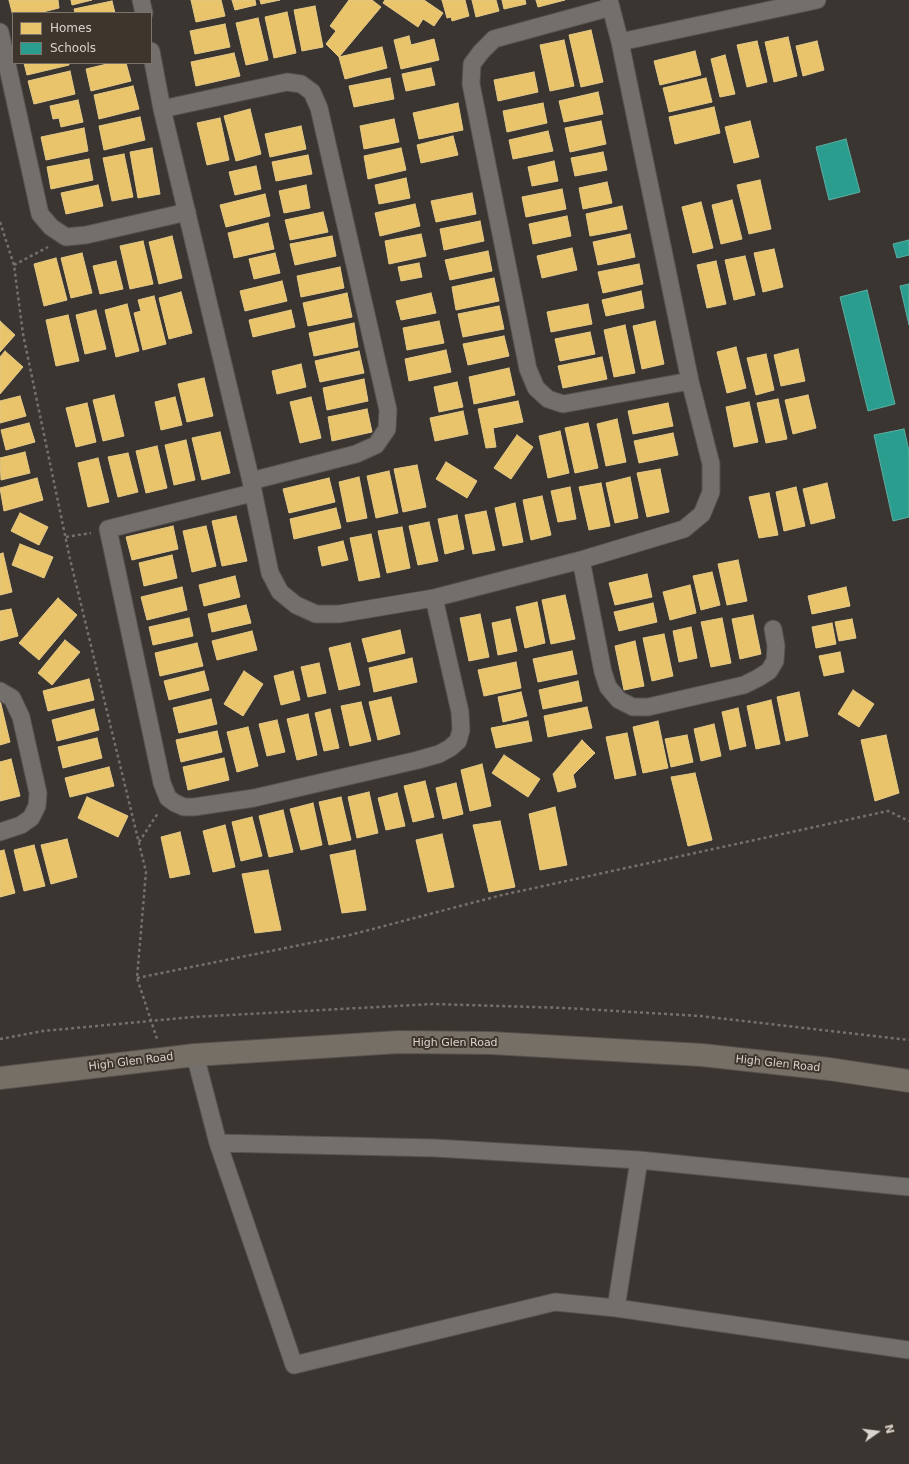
<!DOCTYPE html>
<html>
<head>
<meta charset="utf-8">
<style>
  body { margin:0 }
  #map { position:relative; width:909px; height:1464px; overflow:hidden; background:#3a3530; font-family:"DejaVu Sans",sans-serif }
  canvas { display:block }
  .legend { position:absolute; left:12px; top:12px; width:140px; height:52px; box-sizing:border-box; background:#3e352c; border:1px solid #7c756d; margin:0; padding:5px 7px; list-style:none; font-size:12px; color:#dad4ce }
  .legend li { display:flex; align-items:center; gap:8px; height:20px }
  .legend b { width:20px; border:1px solid #7c756d }
  .north { position:absolute; left:857px; top:1412px; width:40px; height:40px; -webkit-text-stroke:3px #3e352c; paint-order:stroke; rotate:76deg; font-size:11px; font-weight:700; line-height:16px; text-align:center; color:#dad4ce }
  .north::after { content:''; display:block; margin:auto; width:14px; height:18px; background:#dad4ce; clip-path:polygon(50% 0,100% 100%,50% 72%,0 100%) }
</style>
</head>
<body>
<div id="map">
<canvas width="909" height="1464"></canvas>
<ul class="legend">
<li><b style="height:11px;background:#e9c46a"></b>Homes</li>
<li><b style="height:11px;background:#2a9d8f"></b>Schools</li>
</ul>
<div class="north">N</div>
</div>
<script>
const c = document.querySelector('canvas').getContext('2d');
c.lineJoin = 'round';
function paint(path, color) {
  c.fillStyle = color;
  c.fill(path, 'evenodd');
}
function poly(rows) {
  const path = new Path2D();
  for (const r of rows) {
    path.moveTo(r[0], r[1]);
    for (let i = 2; i < r.length; i += 2) path.lineTo(r[i], r[i + 1]);
  }
  return path;
}
function stroke(path, color, width, dash) {
  c.strokeStyle = color;
  c.lineWidth = width;
  c.lineCap = dash ? 'butt' : 'round';
  c.setLineDash(dash || []);
  c.stroke(path);
}
function write(font, color, halo, rows, align = 'center') {
  c.font = font + ' "DejaVu Sans",sans-serif';
  c.lineWidth = 4;
  c.setLineDash([]);
  c.textBaseline = 'middle';
  c.strokeStyle = halo;
  c.fillStyle = color;
  for (const [text, x, y, turn = 0] of rows) {
    c.save();
    c.translate(x, y);
    c.rotate((+turn || 0) * Math.PI / 180);
    c.textAlign = isNaN(turn) ? turn : align;
    if (halo) c.strokeText(text, 0, 0);
    c.fillText(text, 0, 0);
    c.restore();
  }
}
const homes = poly([
  [9,0,58,0,59,8,39,13,13,13,13,16,9,0],
  [71,0,92,0,72,5,71,0],
  [191,0,221,0,225,16,196,22,191,0],
  [232,0,255,0,256,5,235,10,232,0],
  [260,0,280,0,261,4,260,0],
  [349,0,372,0,381,7,339,57,326,44,336,31,330,26,349,0],
  [385,0,424,0,443,13,434,26,423,19,418,27,383,3,385,0],
  [442,0,465,0,469,16,452,21,451,17,447,18,442,0],
  [472,0,496,0,499,11,476,17,472,0],
  [502,0,525,0,526,4,504,9,502,0],
  [536,0,565,0,538,7,536,0],
  [112,1,115,13,75,13,74,9,112,1],
  [315,6,323,47,302,51,294,10,315,6],
  [287,12,296,53,274,58,265,17,287,12],
  [258,18,268,60,246,65,236,23,258,18],
  [225,24,230,47,195,54,190,31,225,24],
  [591,30,603,82,581,87,569,35,591,30],
  [409,36,411,45,434,39,439,60,401,69,394,40,409,36],
  [788,37,797,76,774,82,765,42,788,37],
  [564,40,574,86,550,91,540,45,564,40],
  [757,41,767,82,747,87,737,45,757,41],
  [817,41,824,70,803,76,796,46,817,41],
  [382,47,387,68,345,79,339,57,382,47],
  [695,51,701,75,660,85,654,61,695,51],
  [234,53,240,76,196,86,191,62,234,53],
  [725,55,735,94,720,97,711,59,725,55],
  [24,63,69,63,69,65,27,75,24,63],
  [111,63,126,63,131,81,91,91,86,69,111,63],
  [431,68,435,85,406,91,402,74,431,68],
  [70,71,75,94,34,104,28,81,70,71],
  [534,72,538,92,498,101,494,80,534,72],
  [390,78,394,99,354,107,349,86,390,78],
  [706,78,712,102,669,112,663,88,706,78],
  [133,86,139,109,99,119,94,95,133,86],
  [598,92,603,114,564,122,559,101,598,92],
  [78,100,83,122,61,127,59,118,53,119,50,106,78,100],
  [458,103,463,130,419,139,413,113,458,103],
  [543,103,547,123,507,132,503,111,543,103],
  [714,107,720,133,675,144,669,117,714,107],
  [250,109,261,154,236,161,224,116,250,109],
  [140,117,145,140,104,150,99,126,140,117],
  [220,118,229,160,207,165,197,123,220,118],
  [394,119,399,142,364,149,360,126,394,119],
  [601,121,606,144,570,152,565,128,601,121],
  [750,121,759,157,734,163,725,127,750,121],
  [301,126,306,149,270,157,265,134,301,126],
  [84,128,88,151,46,160,41,137,84,128],
  [548,131,553,151,513,159,509,140,548,131],
  [453,136,458,155,421,163,417,145,453,136],
  [152,148,160,194,138,198,130,152,152,148],
  [401,148,406,170,368,179,364,156,401,148],
  [603,152,607,170,575,176,571,158,603,152],
  [124,154,133,197,112,201,103,158,124,154],
  [308,155,312,174,276,181,272,162,308,155],
  [89,159,93,180,51,189,47,167,89,159],
  [554,161,558,181,532,186,528,167,554,161],
  [256,166,261,189,235,195,229,172,256,166],
  [406,178,410,198,379,204,375,185,406,178],
  [760,180,771,229,749,234,737,185,760,180],
  [607,182,612,203,583,209,579,188,607,182],
  [98,185,103,206,66,214,61,193,98,185],
  [306,185,310,208,284,213,279,191,306,185],
  [562,189,566,209,526,217,522,197,562,189],
  [472,193,476,214,436,222,431,201,472,193],
  [265,194,270,216,226,227,220,205,265,194],
  [732,200,742,239,721,244,712,205,732,200],
  [701,202,713,248,693,253,682,207,701,202],
  [415,204,420,226,380,236,375,213,415,204],
  [622,206,627,229,590,236,586,214,622,206],
  [323,212,328,232,290,240,285,220,323,212],
  [567,216,571,236,533,244,529,224,567,216],
  [480,221,484,241,444,250,440,229,480,221],
  [268,223,274,249,234,258,228,233,268,223],
  [421,234,426,256,389,264,385,241,421,234],
  [630,234,635,257,598,265,593,242,630,234],
  [172,236,182,278,159,284,149,242,172,236],
  [332,236,336,256,295,265,290,244,332,236],
  [143,241,153,284,130,289,120,246,143,241],
  [572,248,577,270,542,278,537,256,572,248],
  [774,249,783,287,763,292,754,253,774,249],
  [488,251,492,271,450,280,445,260,488,251],
  [82,253,92,293,71,298,61,258,82,253],
  [275,253,280,273,254,279,249,259,275,253],
  [745,256,755,295,734,300,725,260,745,256],
  [56,258,67,300,44,306,34,264,56,258],
  [116,261,123,289,100,294,93,266,116,261],
  [716,261,726,304,707,308,697,265,716,261],
  [419,263,422,277,401,281,398,267,419,263],
  [639,264,643,284,603,293,598,272,639,264],
  [340,267,344,288,301,297,297,276,340,267],
  [494,278,499,301,456,310,452,287,494,278],
  [282,281,287,301,245,311,240,291,282,281],
  [641,291,644,308,606,316,602,300,641,291],
  [181,292,192,333,169,339,159,298,181,292],
  [347,293,352,317,308,326,303,303,347,293],
  [431,293,436,313,401,320,396,301,431,293],
  [154,296,166,344,143,350,134,313,141,311,138,300,154,296],
  [127,304,139,351,116,357,105,310,127,304],
  [588,304,592,324,551,332,547,312,588,304],
  [499,306,504,329,463,337,458,314,499,306],
  [96,310,106,349,85,354,76,315,96,310],
  [291,310,295,327,253,337,249,320,291,310],
  [68,315,79,361,56,366,46,320,68,315],
  [0,321,15,335,0,352,0,321],
  [439,321,444,343,407,350,403,328,439,321],
  [655,321,664,364,642,369,633,326,655,321],
  [354,323,358,347,314,356,309,333,354,323],
  [625,325,635,373,614,377,604,330,625,325],
  [590,332,595,354,560,361,555,339,590,332],
  [504,336,509,356,468,365,463,344,504,336],
  [736,347,746,388,727,393,717,352,736,347],
  [798,349,805,381,781,386,774,355,798,349],
  [446,350,451,372,409,381,405,359,446,350],
  [5,351,23,367,0,394,0,357,5,351],
  [359,351,364,373,320,382,315,361,359,351],
  [766,354,774,390,756,395,747,358,766,354],
  [602,357,607,379,563,388,558,366,602,357],
  [301,364,306,387,277,394,272,371,301,364],
  [509,368,515,395,474,404,469,377,509,368],
  [204,378,213,416,187,422,178,384,204,378],
  [364,379,368,401,327,410,323,388,364,379],
  [457,382,463,407,439,412,434,387,457,382],
  [114,395,124,436,103,441,93,400,114,395],
  [808,395,816,428,793,434,785,400,808,395],
  [20,396,26,416,0,423,0,401,20,396],
  [175,397,182,425,161,430,155,402,175,397],
  [311,397,321,438,300,443,290,402,311,397],
  [778,399,787,439,766,443,757,403,778,399],
  [518,401,523,422,493,428,496,447,486,448,478,409,518,401],
  [749,402,758,442,734,447,726,407,749,402],
  [87,403,96,442,76,447,66,408,87,403],
  [668,403,673,426,633,434,628,411,668,403],
  [367,409,372,432,332,441,328,417,367,409],
  [463,411,468,434,435,441,430,418,463,411],
  [617,419,626,462,606,466,597,424,617,419],
  [29,423,35,442,6,450,1,430,29,423],
  [588,423,598,468,575,473,565,428,588,423],
  [560,431,569,473,548,478,539,436,560,431],
  [220,432,230,473,202,480,192,438,220,432],
  [673,433,678,455,639,463,634,441,673,433],
  [517,435,533,447,511,479,494,468,517,435],
  [186,440,195,480,174,485,165,445,186,440],
  [157,446,167,488,146,493,136,451,157,446],
  [25,452,30,473,1,480,0,458,25,452],
  [128,453,138,492,118,497,108,457,128,453],
  [98,458,109,502,88,507,78,463,98,458],
  [446,462,477,481,467,498,436,479,446,462],
  [417,465,426,507,403,512,394,469,417,465],
  [660,469,669,512,647,517,637,473,660,469],
  [389,471,398,513,376,518,367,476,389,471],
  [359,477,367,518,347,522,339,482,359,477],
  [630,477,638,518,615,523,606,483,630,477],
  [37,478,43,500,4,511,0,488,37,478],
  [329,478,335,502,289,513,283,489,329,478],
  [601,483,610,526,589,530,579,487,601,483],
  [827,483,835,518,811,524,803,489,827,483],
  [570,487,576,519,558,522,551,491,570,487],
  [796,487,805,526,784,531,776,492,796,487],
  [769,493,778,535,759,538,749,497,769,493],
  [542,496,551,535,531,540,523,500,542,496],
  [515,503,523,542,503,546,495,508,515,503],
  [336,508,341,528,294,539,290,519,336,508],
  [486,511,495,550,473,554,465,515,486,511],
  [20,513,48,527,39,545,11,531,20,513],
  [457,515,464,549,445,554,438,519,457,515],
  [236,516,247,561,222,566,212,521,236,516],
  [429,522,438,561,418,565,409,526,429,522],
  [173,526,178,549,132,560,126,537,173,526],
  [206,526,216,566,192,572,183,531,206,526],
  [402,527,410,568,387,573,378,531,402,527],
  [371,534,380,577,359,581,350,538,371,534],
  [343,541,348,560,322,566,318,547,343,541],
  [20,544,53,557,44,578,12,565,20,544],
  [3,553,12,592,0,595,0,554,3,553],
  [172,555,177,578,144,586,139,563,172,555],
  [738,560,747,601,727,605,718,564,738,560],
  [712,572,720,605,701,610,693,576,712,572],
  [647,574,652,597,615,605,609,583,647,574],
  [235,576,240,597,204,606,199,585,235,576],
  [690,585,696,613,670,620,663,592,690,585],
  [182,587,187,610,147,620,141,597,182,587],
  [846,587,850,606,812,614,808,596,846,587],
  [565,595,575,639,551,644,542,600,565,595],
  [58,598,77,615,39,660,19,643,58,598],
  [537,602,545,643,525,648,516,607,537,602],
  [653,603,657,622,619,631,614,612,653,603],
  [246,605,251,623,212,632,208,614,246,605],
  [11,609,18,636,0,641,0,611,11,609],
  [480,614,489,657,469,661,460,618,480,614],
  [753,615,761,654,740,659,732,619,753,615],
  [189,618,193,636,153,645,149,627,189,618],
  [722,618,731,663,711,667,701,622,722,618],
  [510,619,517,651,498,655,492,623,510,619],
  [852,619,856,638,839,641,835,622,852,619],
  [832,623,836,644,816,648,812,627,832,623],
  [691,627,697,658,679,662,673,631,691,627],
  [400,630,405,653,368,662,362,639,400,630],
  [252,631,257,650,217,660,212,641,252,631],
  [664,634,673,676,652,681,643,638,664,634],
  [65,640,80,652,52,685,38,673,65,640],
  [635,641,644,686,624,690,615,646,635,641],
  [197,643,203,666,160,676,155,653,197,643],
  [350,643,360,685,339,690,329,648,350,643],
  [572,651,577,674,538,682,533,659,572,651],
  [840,652,844,672,824,676,819,656,840,652],
  [412,658,417,682,374,692,369,668,412,658],
  [516,662,521,688,484,696,478,670,516,662],
  [319,663,326,693,308,697,301,667,319,663],
  [204,671,209,690,169,700,164,681,204,671],
  [244,671,263,684,243,716,224,704,244,671],
  [293,671,300,700,281,705,274,676,293,671],
  [89,679,94,700,48,711,43,691,89,679],
  [578,681,582,701,543,709,539,690,578,681],
  [853,690,874,704,859,727,838,714,853,690],
  [521,692,527,716,503,722,498,697,521,692],
  [799,692,808,736,786,741,777,697,799,692],
  [391,697,400,734,378,740,369,702,391,697],
  [211,699,217,724,179,733,173,708,211,699],
  [0,700,10,742,0,745,0,700],
  [771,700,780,744,756,749,747,706,771,700],
  [361,702,371,741,350,746,341,706,361,702],
  [587,707,592,728,548,737,544,716,587,707],
  [738,708,746,746,730,750,722,712,738,708],
  [94,709,99,730,57,741,52,720,94,709],
  [330,709,339,748,324,751,315,713,330,709],
  [308,714,317,755,297,760,287,719,308,714],
  [277,720,285,752,267,756,259,724,277,720],
  [528,721,532,741,496,748,491,728,528,721],
  [658,721,668,768,643,773,633,727,658,721],
  [714,724,721,756,701,761,694,729,714,724],
  [248,727,258,766,237,772,227,732,248,727],
  [217,731,222,752,181,762,176,740,217,731],
  [627,733,636,775,615,779,606,737,627,733],
  [687,735,693,762,671,767,665,739,687,735],
  [886,735,899,793,875,801,861,740,886,735],
  [97,738,102,758,63,768,58,747,97,738],
  [582,740,595,753,573,775,576,787,558,792,553,774,582,740],
  [504,755,540,779,528,797,492,773,504,755],
  [224,758,229,780,188,790,183,767,224,758],
  [11,759,20,796,0,801,0,762,11,759],
  [482,764,491,806,470,811,461,770,482,764],
  [109,767,114,786,70,797,65,778,109,767],
  [695,773,712,840,688,846,671,777,695,773],
  [425,781,434,817,413,822,404,786,425,781],
  [456,783,463,814,443,819,436,788,456,783],
  [369,792,378,833,357,838,348,797,369,792],
  [397,793,405,826,386,830,378,798,397,793],
  [87,797,128,816,118,837,78,818,87,797],
  [341,797,351,840,329,845,319,802,341,797],
  [313,803,322,845,301,850,290,809,313,803],
  [555,807,567,865,540,870,529,814,555,807],
  [283,810,293,852,269,857,259,816,283,810],
  [252,817,262,856,241,861,232,822,252,817],
  [500,821,515,887,489,892,473,825,500,821],
  [225,825,235,867,213,872,203,831,225,825],
  [180,832,190,874,170,878,161,837,180,832],
  [442,834,454,887,428,892,416,840,442,834],
  [67,839,77,877,51,884,41,845,67,839],
  [34,845,45,886,24,891,14,850,34,845],
  [4,850,15,893,0,897,0,851,4,850],
  [355,850,366,910,342,913,330,855,355,850],
  [268,870,281,930,255,933,242,874,268,870]
]);
paint(homes, '#e9c46a');
stroke(homes, '#e4c988', 1);
const schools = poly([
  [846,139,860,192,829,200,816,147,846,139],
  [909,240,909,255,897,258,893,244,909,240],
  [909,284,909,325,900,286,909,284],
  [867,290,895,404,868,411,840,297,867,290],
  [904,429,909,451,909,517,893,521,874,435,904,429]
]);
paint(schools, '#2a9d8f');
stroke(schools, '#5faea2', 1);
const street = poly([
  [141,0,144,13],
  [611,7,494,39,481,52,472,64,471,84,528,369,536,388,548,399,563,404,690,381],
  [0,32,40,214,51,227,66,237,86,235,187,212],
  [620,42,817,0],
  [151,51,162,109,251,481,270,573,280,592,296,605,316,614,339,614,434,598,581,560,684,529,702,514,711,492,711,464,690,381,620,42,609,0],
  [162,109,287,82,301,84,312,92,319,108,388,410,387,429,376,445,356,454,251,481],
  [252,493,108,529,162,783,168,798,175,803,184,807,194,807,254,798,418,760,439,754,450,748,458,741,461,730,460,712,434,598],
  [581,560,603,672,608,687,619,700,633,707,648,707,744,685,758,678,769,671,775,661,776,646,773,629],
  [0,691,12,698,21,717,38,793,37,806,31,818,21,825,0,832],
  [195,1055,218,1143,294,1365,555,1302,616,1308,909,1350],
  [218,1143,435,1148,639,1160,909,1187],
  [616,1308,639,1160]
]);
const primary = poly([
  [0,1078,195,1055,399,1042,491,1043,702,1055,829,1069,909,1081]
]);
stroke(street, '#55514d', 19);
stroke(primary, '#55514d', 24);
stroke(poly([
  [0,222,14,265,23,334,70,559,146,872,137,978,157,1039],
  [14,265,48,247],
  [66,537,91,533],
  [139,842,158,813],
  [137,978,350,935,502,895,888,811,909,821],
  [0,1039,43,1031,193,1017,433,1004,566,1008,700,1016,909,1040]
]), '#75706d', 2.5, [3, 3]);
stroke(street, '#726f6c', 17);
stroke(primary, '#766f66', 22);
write('11px', '#dad4ce', '#3e352c', [
  ["High Glen Road",455,1043],
  ["High Glen Road",131,1062,-7],
  ["High Glen Road",778,1064,6]
]);
</script>
</body>
</html>
